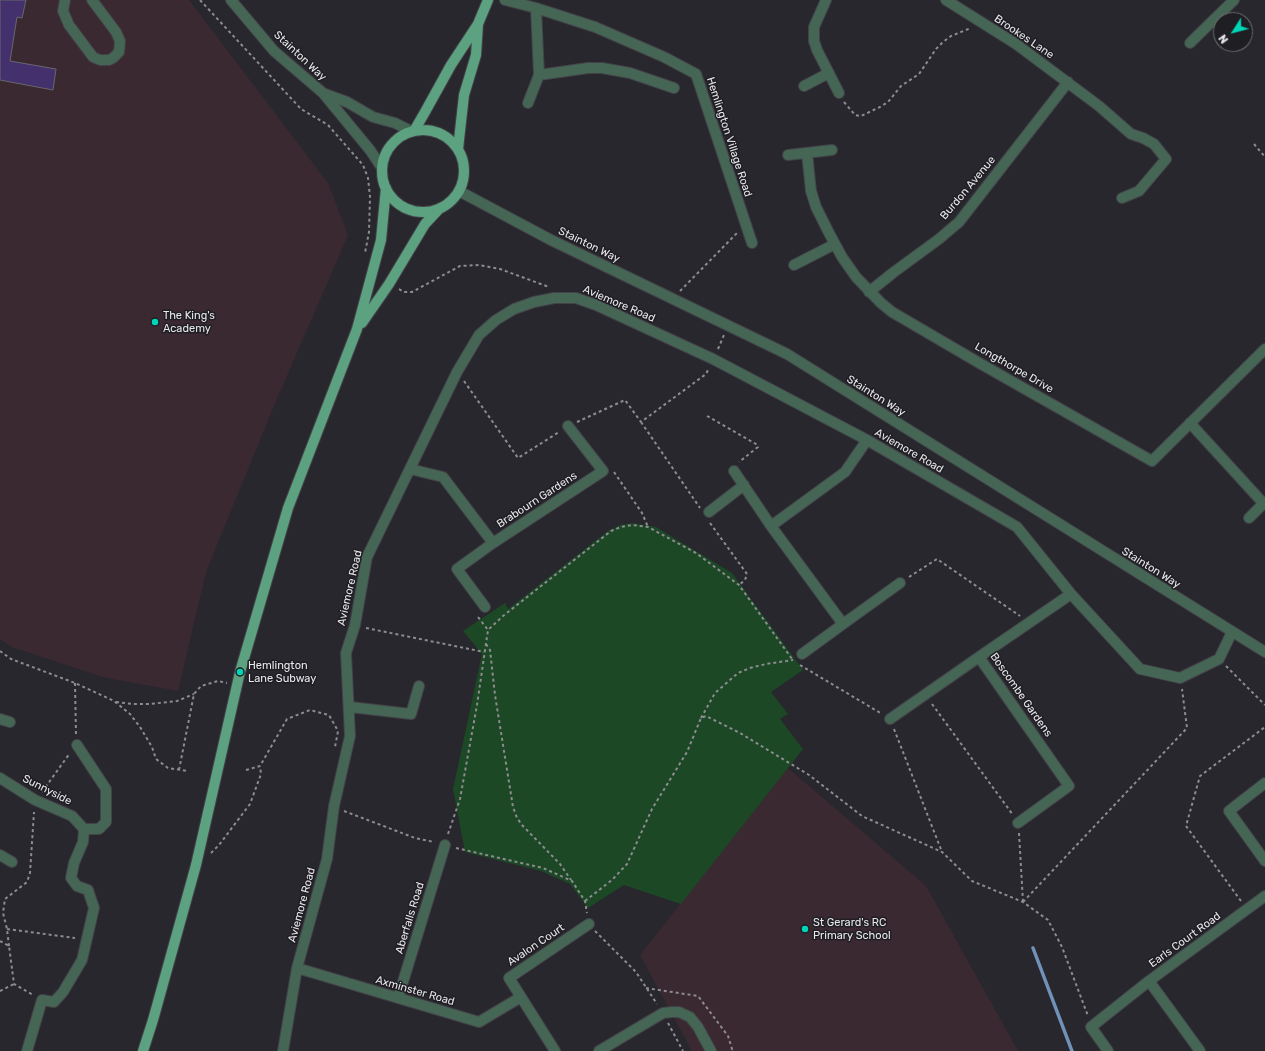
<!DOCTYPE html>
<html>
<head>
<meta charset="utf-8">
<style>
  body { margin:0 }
  #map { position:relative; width:1265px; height:1051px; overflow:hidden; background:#28272d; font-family:Rubik,sans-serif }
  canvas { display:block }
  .north { position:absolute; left:1213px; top:12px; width:40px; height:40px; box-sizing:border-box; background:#1f1e23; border:1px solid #6f6e73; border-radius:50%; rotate:234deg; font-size:11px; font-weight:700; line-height:16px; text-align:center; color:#e8e7eb }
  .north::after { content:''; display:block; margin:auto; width:14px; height:18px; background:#00d5b7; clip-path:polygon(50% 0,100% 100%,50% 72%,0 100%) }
</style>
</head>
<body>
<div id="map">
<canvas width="1265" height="1051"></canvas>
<div class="north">N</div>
</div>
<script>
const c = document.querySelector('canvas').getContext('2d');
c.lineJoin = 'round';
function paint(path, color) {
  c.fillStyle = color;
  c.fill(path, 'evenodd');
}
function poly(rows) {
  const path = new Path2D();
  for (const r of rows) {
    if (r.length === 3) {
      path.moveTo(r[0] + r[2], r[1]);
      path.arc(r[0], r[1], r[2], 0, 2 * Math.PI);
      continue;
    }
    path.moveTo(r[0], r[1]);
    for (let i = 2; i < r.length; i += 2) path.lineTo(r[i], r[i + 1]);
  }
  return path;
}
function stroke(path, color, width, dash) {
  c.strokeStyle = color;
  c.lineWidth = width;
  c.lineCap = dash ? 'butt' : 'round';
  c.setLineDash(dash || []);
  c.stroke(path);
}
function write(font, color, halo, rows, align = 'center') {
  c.font = font + ' Rubik,sans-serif';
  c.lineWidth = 3;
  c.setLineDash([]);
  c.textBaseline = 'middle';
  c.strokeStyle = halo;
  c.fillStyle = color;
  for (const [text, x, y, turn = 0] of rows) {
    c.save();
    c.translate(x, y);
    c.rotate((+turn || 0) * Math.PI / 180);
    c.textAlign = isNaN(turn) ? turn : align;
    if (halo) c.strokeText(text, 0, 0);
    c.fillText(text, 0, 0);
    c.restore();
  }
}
paint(poly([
  [0,0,189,0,328,183,348,235,273,408,206,572,178,691,103,677,12,647,0,639],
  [788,768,926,886,1018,1051,692,1051,640,955]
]), '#3b2932');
paint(poly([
  [633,523,656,527,732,573,803,670,771,692,788,714,780,719,803,749,681,904,624,885,588,908,570,884,541,871,465,852,453,789,482,654,463,631,505,603,508,609,608,531,620,525]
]), '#1c4825');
stroke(poly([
  [1033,948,1072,1051]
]), '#7092b9', 3.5);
const building = poly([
  [0,0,26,0,22,18,17,17,10,61,56,69,53,90,0,80,0,0]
]);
paint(building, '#43306d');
stroke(building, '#68676d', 1);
const minor = poly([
  [65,0,63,11,69,25,93,57,100,60,109,60,113,58,119,52,120,41,116,32,92,0],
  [231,0,274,51,323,93,370,150,382,168],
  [505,0,536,8,595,27,664,57,696,74,752,243],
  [826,0,814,27,814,41,817,50,839,93],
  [946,0,1016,44,1099,106,1131,134,1143,138,1154,144,1166,159,1139,191,1122,198],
  [1190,43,1234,0],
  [539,75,588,68,602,68,630,73,674,88],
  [804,86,829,73],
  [325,94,347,102,373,117,395,123,411,131],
  [528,103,539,75,536,8],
  [807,153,811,191,816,207,829,233,842,257,856,277,881,303,892,312,981,364,1152,461,1265,349],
  [788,155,832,150],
  [459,191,551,240,787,354,1265,652],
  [794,265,835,244],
  [869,292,894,272,939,239,959,222,1068,82],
  [1190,423,1264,504],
  [867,440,845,472,771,526,843,624,900,583],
  [410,469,443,477,493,543,603,471,568,426],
  [734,471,771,526],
  [709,512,744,485],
  [1249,518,1265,502],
  [485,607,457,569,493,543],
  [802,654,843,624],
  [350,707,411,714,419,686],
  [0,719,10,722],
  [890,719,979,657],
  [77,745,106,789,106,822,99,829,84,829],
  [0,778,35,800,72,816,84,829,83,842,74,863,71,878,77,886,88,890,94,908,82,960,63,992,54,1002,42,1000,27,1051],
  [1265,783,1229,811,1265,861],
  [1018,823,1069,786,979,657,1071,594],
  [0,855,12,862],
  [297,968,479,1022,521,997],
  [398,998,445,845],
  [283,1051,297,968,327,859,334,806,350,736,346,653,355,625,367,557,457,372,479,335,496,320,514,309,534,302,554,298,576,298,596,305,713,359,867,440,1017,527,1071,594,1140,669,1180,678,1219,659,1232,632],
  [555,1051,509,978,589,924],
  [599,1051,663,1013,672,1012,679,1012,690,1017,698,1027,711,1051],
  [1108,1051,1091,1027,1149,981],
  [1200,1051,1149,981,1265,896]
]);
const major = poly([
  [423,171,41],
  [414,131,425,112,451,65,478,24,488,0],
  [458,149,464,95,476,55,478,24],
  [362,323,389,284,425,224,440,208],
  [143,1051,153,1020,196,865,240,672,288,508,357,329,381,240,386,188]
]);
stroke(minor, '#434248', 12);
stroke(major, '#434248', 12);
stroke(poly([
  [200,0,301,109,328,125,363,165,368,178,370,197,369,232,365,253],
  [844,102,855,115,861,116,880,107,888,102,901,86,919,74,936,49,943,42,951,36,971,28],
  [1254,144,1265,157],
  [399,289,404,292,412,292,460,266,479,265,500,269,549,287],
  [680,291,737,233],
  [718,349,724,335],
  [464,381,518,458,559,432],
  [707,416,756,444,758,447,739,462],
  [577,422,625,400,641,422,706,374,709,368],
  [641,422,700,508],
  [614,472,642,513,648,527],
  [710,523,747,574,745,580,739,585],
  [909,577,937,559,1020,616],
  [478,617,488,630],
  [366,628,484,652],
  [486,644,490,650,495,695,513,807,517,818,522,825,560,864,571,880],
  [0,651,11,659,75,683,114,701,130,714,140,727,152,747,156,759,168,768,188,771],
  [800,665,882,714],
  [1226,666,1265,705],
  [75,683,76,735],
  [116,702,133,704,150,704,177,701,194,694],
  [932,704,1013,815],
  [701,718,715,693,738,673,750,668,766,664,793,660],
  [894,729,942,852],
  [179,770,194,694,201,686,218,681,227,683],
  [246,770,260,766,287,719,310,710,329,715,338,731,335,747],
  [42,792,70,753],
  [344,811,415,838,434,842],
  [1019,833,1023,902],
  [448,834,460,799,477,705,488,630,503,616,611,531,621,527,632,525,648,527,696,553,739,585,792,659],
  [456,848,543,868,572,881,585,901,587,913],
  [211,853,219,845,250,804,261,774,260,766],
  [585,901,612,880,627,864,652,809,687,752,701,718,706,716,740,733,809,775,862,816,942,852,972,881,1023,902,1048,920,1062,947,1088,1016],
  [1241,901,1186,826,1200,776,1265,727],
  [1023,902,1187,728,1182,689],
  [7,929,75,938],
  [595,931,636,972,657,1004],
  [0,941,9,946,14,984,33,995],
  [9,946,7,929,3,913,5,899,27,882,30,873,34,812],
  [646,988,698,996,728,1036,732,1049,731,1051],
  [0,991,14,984],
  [668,1023,683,1051]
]), '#8d8c90', 2, [3, 3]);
stroke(minor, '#456555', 10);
stroke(major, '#5ca180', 10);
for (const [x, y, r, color] of [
  [155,322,4,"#00d5b7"],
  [240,672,4,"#00d5b7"],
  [805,929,4,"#00d5b7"]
]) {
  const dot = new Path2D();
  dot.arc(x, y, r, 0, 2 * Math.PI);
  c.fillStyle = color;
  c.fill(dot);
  stroke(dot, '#1f1e23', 1.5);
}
write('11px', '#e8e7eb', '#1f1e23', [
  ["Brookes Lane",1024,37,34],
  ["Stainton Way",300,56,43],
  ["Hemlington Village Road",729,137,72],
  ["Burdon Avenue",968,188,-50],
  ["Stainton Way",589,245,26],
  ["Aviemore Road",619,304,23],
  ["Longthorpe Drive",1014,368,30],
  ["Stainton Way",876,396,32],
  ["Aviemore Road",909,451,30],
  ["Brabourn Gardens",537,500,-33],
  ["Stainton Way",1151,568,32],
  ["Aviemore Road",350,588,-77],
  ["Boscombe Gardens",1021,695,55],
  ["Sunnyside",47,790,27],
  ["Aviemore Road",302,905,-75],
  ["Aberfalls Road",410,918,-73],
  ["Earls Court Road",1185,940,-36],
  ["Avalon Court",536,945,-34],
  ["Axminster Road",415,991,16]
]);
write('11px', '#e8e7eb', '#1f1e23', [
  ["The King's",163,316],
  ["Academy",163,329],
  ["Hemlington",248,666],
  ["Lane Subway",248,679],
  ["St Gerard's RC",813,923],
  ["Primary School",813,936]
], 'left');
</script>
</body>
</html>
